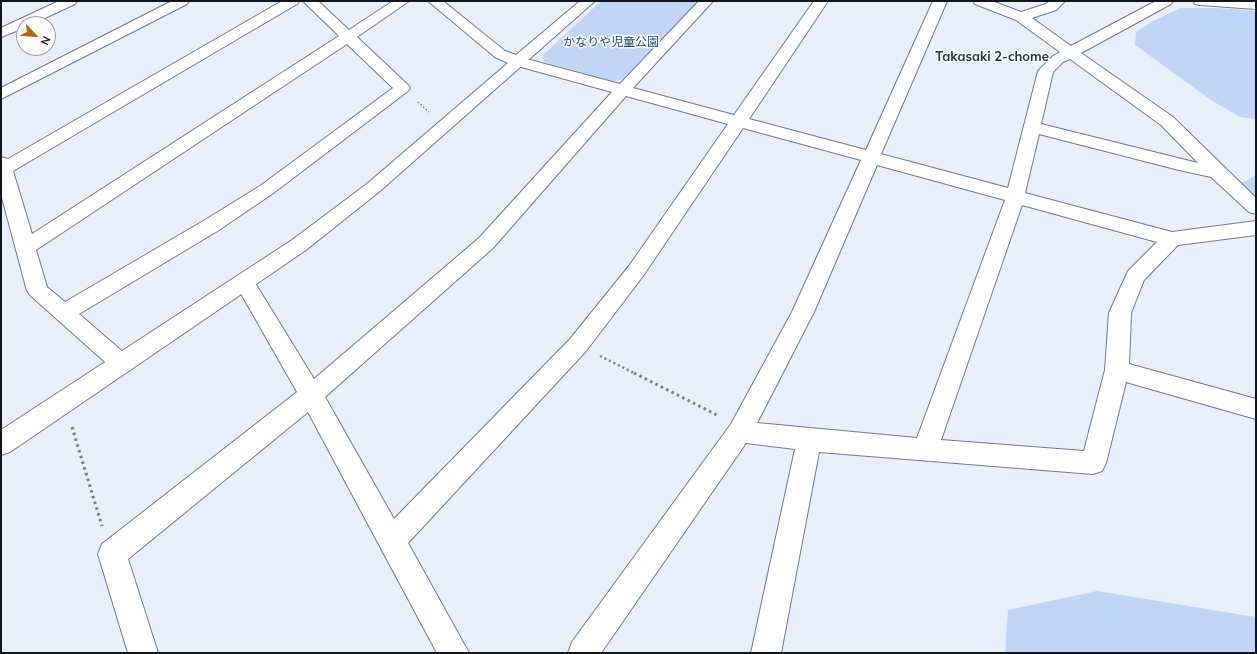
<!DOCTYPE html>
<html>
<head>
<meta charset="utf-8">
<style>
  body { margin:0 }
  #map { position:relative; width:1257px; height:654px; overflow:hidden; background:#e7effb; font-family:Mulish,sans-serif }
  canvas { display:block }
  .frame { position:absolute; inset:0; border:2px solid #10151b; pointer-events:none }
  .north { position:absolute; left:16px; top:16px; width:40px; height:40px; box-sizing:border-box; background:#fcfcfc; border:1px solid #9ea0a2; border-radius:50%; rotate:116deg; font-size:11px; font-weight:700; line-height:16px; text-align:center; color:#10151b }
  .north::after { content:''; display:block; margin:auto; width:14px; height:18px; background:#bc6204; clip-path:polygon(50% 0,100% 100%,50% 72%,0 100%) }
</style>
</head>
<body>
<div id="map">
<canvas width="1257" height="654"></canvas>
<div class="frame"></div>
<div class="north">N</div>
</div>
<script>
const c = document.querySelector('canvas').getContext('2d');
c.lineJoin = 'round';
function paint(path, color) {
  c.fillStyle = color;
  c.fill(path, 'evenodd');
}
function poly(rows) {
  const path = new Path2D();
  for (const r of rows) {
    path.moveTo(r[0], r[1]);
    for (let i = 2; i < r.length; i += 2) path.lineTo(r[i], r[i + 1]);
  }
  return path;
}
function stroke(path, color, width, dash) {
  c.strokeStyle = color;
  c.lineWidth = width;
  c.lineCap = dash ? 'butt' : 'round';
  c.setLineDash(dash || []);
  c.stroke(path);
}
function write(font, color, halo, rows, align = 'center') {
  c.font = font + ' Mulish,"Noto Sans JP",sans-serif';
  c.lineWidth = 3;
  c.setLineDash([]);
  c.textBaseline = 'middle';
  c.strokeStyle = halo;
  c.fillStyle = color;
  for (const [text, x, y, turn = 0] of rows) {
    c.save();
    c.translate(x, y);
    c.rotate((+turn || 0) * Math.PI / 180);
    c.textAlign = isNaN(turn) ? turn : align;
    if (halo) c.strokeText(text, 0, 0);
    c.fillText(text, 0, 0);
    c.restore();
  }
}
paint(poly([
  [601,1,698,1,625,79,613,81,544,62,542,56],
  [1181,8,1217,8,1256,11,1255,119,1240,117,1211,100,1135,45,1136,32,1153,21],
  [1256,175,1256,199,1242,183],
  [1097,591,1256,617,1256,653,1005,653,1008,610]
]), '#bfd6f7');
const minor = poly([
  [59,1,77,1,75,4,32,24,24,24,24,28,1,37,1,28,59,1],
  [172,1,189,1,187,4,1,99,1,88,172,1],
  [282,1,299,1,297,4,13,171,32,234,339,36,303,1,318,1,349,30,393,1,409,1,357,37,408,85,410,88,408,91,272,194,219,230,79,314,130,358,133,364,130,370,122,373,114,370,31,296,27,291,1,194,1,157,8,159,282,1],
  [347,44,393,88,260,186,205,220,65,302,47,287,36,250,347,44],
  [699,1,713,1,633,88,734,115,814,1,828,1,749,119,866,150,933,1,947,1,881,154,1008,188,1038,71,1053,56,1060,52,1016,20,975,4,973,1,992,1,1021,12,1046,4,1050,1,1065,1,1056,10,1032,18,1071,46,1156,1,1173,1,1171,4,1081,53,1173,117,1256,198,1256,214,1249,212,1211,177,1179,170,1039,134,1025,193,1172,232,1256,221,1256,235,1178,245,1144,280,1131,313,1129,364,1256,399,1256,419,1126,382,1106,463,1102,471,1093,474,819,452,781,653,751,653,795,449,746,443,601,653,568,653,572,642,731,424,792,312,861,160,743,128,643,276,586,351,408,543,469,653,437,653,308,412,128,559,158,653,128,653,98,554,102,544,297,392,235,283,238,278,245,275,252,278,314,379,479,238,612,92,514,65,511,62,514,59,519,57,620,84,699,1],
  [1070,59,1161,125,1198,163,1041,124,1053,72,1063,62,1070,59],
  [626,96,728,124,629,266,570,339,394,519,325,397,493,248,626,96],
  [877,165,1005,200,917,438,757,423,814,312,877,165],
  [1022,205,1157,242,1128,271,1109,313,1105,370,1084,451,941,440,1022,205],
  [1193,1,1256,1,1256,9,1200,5,1195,4,1193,1]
]);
const tertiary = poly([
  [428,1,443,1,505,51,516,55,580,1,595,1,380,191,306,250,10,452,1,455,1,430,292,240,368,183,508,63,495,57,428,1]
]);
stroke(minor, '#6f7c8e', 2);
stroke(tertiary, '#6f7c8e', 2);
stroke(poly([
  [418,102,429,112]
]), '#787e87', 1.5, [1.5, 2]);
stroke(poly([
  [600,356,636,374]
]), '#787e87', 2.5, [2, 3]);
stroke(poly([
  [634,373,719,416],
  [72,427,102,526]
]), '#787e87', 3, [2.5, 3.5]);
paint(minor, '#fff');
paint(tertiary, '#fff');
write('12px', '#1e4374', '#fcfcfc', [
  ["かなりや児童公園",611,42]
]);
write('bold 13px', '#293443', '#fcfcfc', [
  ["Takasaki 2-chome",992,57]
]);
</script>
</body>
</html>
